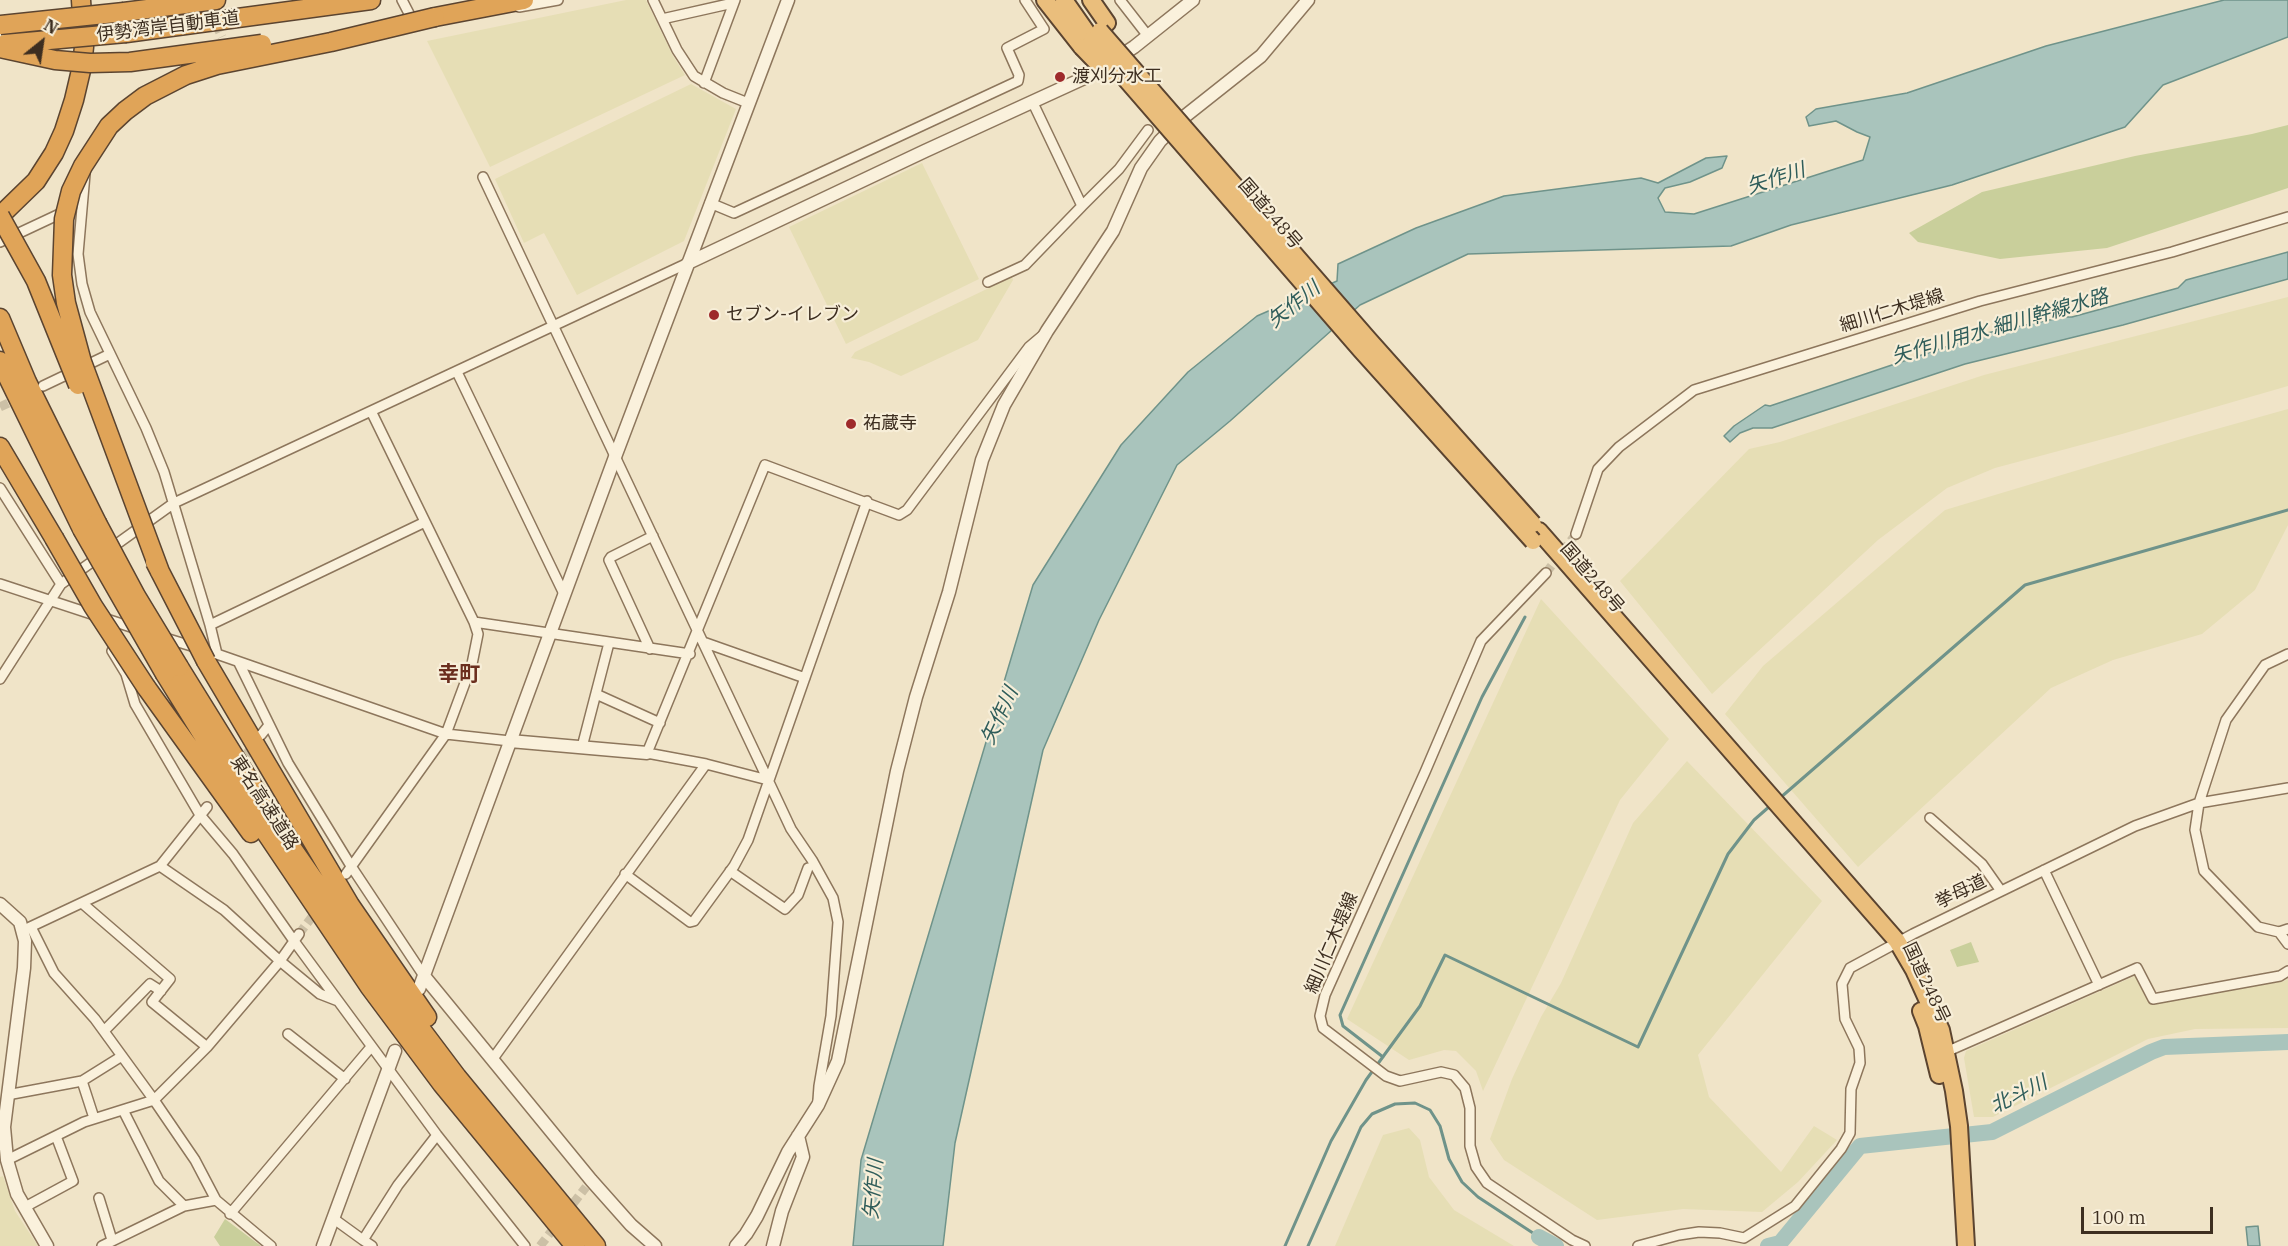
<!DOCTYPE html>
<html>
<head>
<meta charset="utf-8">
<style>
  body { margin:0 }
  #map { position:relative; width:2288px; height:1246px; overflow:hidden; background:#f0e4c8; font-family:"IBM Plex Serif",serif }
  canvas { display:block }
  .north { position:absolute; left:12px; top:12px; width:60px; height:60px; -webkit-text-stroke:4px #f7eed8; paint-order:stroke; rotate:30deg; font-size:16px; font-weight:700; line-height:24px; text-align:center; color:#3d2e20 }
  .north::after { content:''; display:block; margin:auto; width:21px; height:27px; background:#3d2e20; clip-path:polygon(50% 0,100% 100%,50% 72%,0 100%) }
  .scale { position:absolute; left:2081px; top:1207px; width:132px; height:27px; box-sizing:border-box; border:3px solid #3d2e20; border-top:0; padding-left:8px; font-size:18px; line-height:21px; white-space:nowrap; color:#3d2e20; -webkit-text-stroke:4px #f7eed8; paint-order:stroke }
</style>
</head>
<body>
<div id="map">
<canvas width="2288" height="1246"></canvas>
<div class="north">N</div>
<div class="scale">100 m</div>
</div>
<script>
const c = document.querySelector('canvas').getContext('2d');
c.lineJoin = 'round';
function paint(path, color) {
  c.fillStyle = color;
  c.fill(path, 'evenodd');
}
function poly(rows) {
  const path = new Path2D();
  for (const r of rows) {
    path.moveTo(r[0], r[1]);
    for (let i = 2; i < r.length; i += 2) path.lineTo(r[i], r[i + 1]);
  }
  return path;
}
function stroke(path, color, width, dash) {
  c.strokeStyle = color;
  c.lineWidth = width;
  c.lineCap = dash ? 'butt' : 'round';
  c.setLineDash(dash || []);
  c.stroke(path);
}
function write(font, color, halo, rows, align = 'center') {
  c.font = font + ' "IBM Plex Serif","Noto Sans JP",serif';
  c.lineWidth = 4.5;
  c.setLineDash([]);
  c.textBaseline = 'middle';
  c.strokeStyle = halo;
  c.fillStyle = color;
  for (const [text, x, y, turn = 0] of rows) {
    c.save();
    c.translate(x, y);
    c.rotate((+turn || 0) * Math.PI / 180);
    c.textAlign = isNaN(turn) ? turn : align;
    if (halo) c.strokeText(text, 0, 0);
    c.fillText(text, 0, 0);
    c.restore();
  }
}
paint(poly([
  [626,0,646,0,673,56,685,75,490,167,427,41],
  [691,84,736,109,684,241,577,295,544,233,524,243,495,179],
  [922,163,979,279,846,344,789,227],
  [1012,277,1013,280,978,340,901,376,869,362,851,358,855,352],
  [2288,297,2288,386,2122,434,1995,468,1947,488,1878,540,1712,694,1620,581,1749,449,1780,442,1984,375],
  [2288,409,2288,525,2255,590,2202,634,2113,660,2051,688,1858,867,1725,714,1763,666,1945,510,2188,437],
  [1541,599,1669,739,1620,800,1483,1091,1476,1071,1456,1051,1444,1050,1409,1060,1347,1019],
  [1687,761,1822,901,1698,1055,1709,1097,1781,1172,1814,1126,1837,1140,1798,1182,1762,1212,1683,1209,1597,1220,1504,1160,1490,1139,1512,1079,1541,1017,1561,983,1633,823],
  [2137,975,2150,1004,2285,981,2288,977,2288,1028,2195,1029,2148,1039,1993,1117,1974,1117,1964,1058,1966,1051],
  [1409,1128,1420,1140,1429,1177,1454,1210,1514,1246,1335,1246,1383,1135],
  [3,1176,15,1211,38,1246,0,1246,0,1177]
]), '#e6deb5');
paint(poly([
  [2288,125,2288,188,2107,248,2000,259,1918,242,1909,233,1982,192,2135,156,2252,134],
  [1971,942,1979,962,1957,967,1950,950],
  [225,1219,261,1246,220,1246,214,1237]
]), '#c9cf9b');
const water = poly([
  [2224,0,2288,0,2288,37,2163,85,2125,127,1952,185,1791,225,1731,246,1468,254,1360,305,1230,421,1177,465,1099,620,1043,750,955,1143,943,1246,853,1246,861,1160,1033,585,1121,445,1188,372,1257,316,1337,281,1338,264,1416,228,1504,196,1641,178,1658,183,1706,158,1727,156,1722,168,1690,182,1665,188,1658,198,1665,212,1694,214,1863,160,1870,137,1857,132,1836,121,1809,126,1806,117,1816,109,1907,93,2046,46,2224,0],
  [2288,252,2288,279,2123,325,1965,364,1772,428,1753,428,1740,433,1730,442,1724,436,1734,426,1765,405,1770,406,1987,333,2064,317,2072,317,2178,288,2186,280,2288,252],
  [2258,1226,2260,1246,2248,1246,2246,1227,2258,1226]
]);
paint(water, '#a9c4bc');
stroke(water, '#6f938a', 1.5);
stroke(poly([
  [1780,798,2025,585,2288,510],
  [1383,1057,1343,1026,1340,1015,1482,697,1525,617],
  [1285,1246,1331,1141,1366,1080,1420,1006,1445,955,1638,1047,1728,854,1754,820,1770,806],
  [1308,1246,1361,1127,1372,1114,1395,1104,1415,1103,1430,1110,1440,1126,1449,1159,1462,1182,1478,1197,1539,1237]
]), '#6f938a', 3);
stroke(poly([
  [1539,1237,1556,1246],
  [1768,1246,1780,1243,1860,1146,1992,1132,2151,1052,2164,1047,2288,1042]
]), '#a9c4bc', 16);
stroke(poly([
  [204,0,222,37],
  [0,407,19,398],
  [1546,573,1576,534],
  [238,766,256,741],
  [299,934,318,909],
  [540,1246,586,1187]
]), '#ccc0a6', 9, [9, 4.5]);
const minor = poly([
  [402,0,415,25],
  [653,0,677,50,694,76,723,93,748,103],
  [1120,0,1148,36],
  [519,7,558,0],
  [662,19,733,3],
  [704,83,735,0],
  [85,174,78,254,82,284,90,312,146,428,164,472,210,625,217,654],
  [483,177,768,780,791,829,812,860,833,898,838,922,831,1016,819,1086,818,1100],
  [710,203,734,213,1018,81,1019,75,1007,48,1044,29,1025,0],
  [1082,206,1119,169,1148,130],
  [0,242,66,211],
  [988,282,1025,265,1082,206,1033,103],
  [457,372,564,594],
  [43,386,110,354],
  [0,488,61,584],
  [1576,534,1598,469,1619,447,1694,390,1980,301,2172,252,2288,217],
  [1546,573,1481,641,1425,772,1325,995,1320,1016,1323,1028,1386,1076,1400,1081,1441,1072,1454,1075,1465,1088,1470,1108,1470,1146,1476,1167,1487,1183,1572,1240,1585,1246],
  [0,584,137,629],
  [474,622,690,654],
  [210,625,425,522],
  [162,637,198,648],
  [703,642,805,678],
  [650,649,609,560,611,557,653,536],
  [112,651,126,674,135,704,200,815,233,854,294,941,437,1135,525,1246],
  [214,653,446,734,510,741],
  [2288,654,2265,665,2226,720,2199,803,2195,830,2204,871,2258,927,2279,932,2288,929],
  [239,663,288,763,351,866,424,976],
  [0,679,61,584,174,503,688,263],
  [596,694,660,723],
  [261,735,269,725],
  [582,747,609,643],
  [768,780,706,764,647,753,765,465,899,515,907,510,1029,347,1042,336],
  [1930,818,1982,864,2001,891],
  [160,866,207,807],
  [2044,870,2099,985],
  [730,871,785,909,798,895,808,868],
  [346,874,446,734,472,664,478,634,474,622,371,411],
  [625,874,690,922,694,921,734,866,748,840,867,501],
  [82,903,170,979,152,1002,207,1047],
  [31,927,54,973,95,1019,154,1100,195,1160,216,1200,271,1246],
  [28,928,160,866,224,910,280,961,320,994,338,1001],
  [2279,932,2288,944],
  [104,1031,150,984,161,991],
  [288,1034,345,1079],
  [1946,1052,2137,968,2153,999,2280,976,2288,971],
  [492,1060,706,764],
  [82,1081,94,1118],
  [7,1095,82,1081,122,1056],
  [123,1110,159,1181,184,1206],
  [7,1160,84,1122,154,1100,207,1047,280,961,299,934],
  [99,1198,112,1240],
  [25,1207,73,1181,56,1136],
  [230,1214,371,1047],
  [334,1219,363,1240],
  [1744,1238,1795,1206,1841,1149,1850,1133,1851,1089,1860,1063,1859,1048,1845,1019,1842,984,1850,968,1913,934,2135,826,2199,803,2288,788],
  [102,1246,184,1206,216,1200],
  [372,1246,363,1240,398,1185,437,1135],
  [1638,1246,1679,1235,1699,1232,1720,1233,1744,1238]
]);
const tertiary = poly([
  [688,263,925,151,1093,74,1134,47,1193,0],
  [510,741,647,753],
  [0,904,20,922,25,941,24,968,4,1127,7,1160,17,1194,47,1246],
  [424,976,591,1180,631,1225,655,1246],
  [419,989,615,457,788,0],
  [323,1246,395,1051],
  [736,1246,746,1234,757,1216,788,1152,818,1105,838,1061,897,771,916,697,949,592,982,460,1004,405,1047,331,1113,231,1141,168,1160,141,1184,117,1261,56,1308,0],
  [773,1246,782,1211,803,1157,798,1136]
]);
const trunk = poly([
  [1045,0,1082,47],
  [1064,0,1092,40],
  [1091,0,1107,23],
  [1539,531,1897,941,1914,970,1941,1030,1954,1091,1959,1126,1966,1246],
  [1921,1011,1927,1026,1939,1075]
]);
const motorway = poly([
  [124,12,216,0],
  [435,17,524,0],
  [126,33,371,0],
  [0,216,36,181,54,153,64,131,74,100,82,66,84,47,81,0],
  [0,318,27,382,97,523],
  [0,361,82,529],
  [0,447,54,538],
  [206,661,350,905,427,1017],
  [179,667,285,838,381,976,457,1077,596,1246],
  [165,674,235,787,369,986,442,1084,575,1246],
  [146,687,251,833]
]);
stroke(minor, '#8d765c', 12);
stroke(tertiary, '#8d765c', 15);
stroke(trunk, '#5b4430', 20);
stroke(motorway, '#5b4430', 21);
stroke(minor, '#faf1dc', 9);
stroke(tertiary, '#faf1dc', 12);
stroke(trunk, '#eabe7c', 16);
stroke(motorway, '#e0a458', 18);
const trunkBridge = poly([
  [1100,31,1368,339,1533,524],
  [1092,40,1361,350,1533,541],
  [1082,47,1108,74]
]);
const motorwayBridge = poly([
  [0,25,124,12],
  [5,44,126,33],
  [0,48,55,60,90,63,130,62,262,44],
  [0,216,36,281,78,385],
  [97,523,136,596,179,667],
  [82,529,165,674],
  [54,538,93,606,146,687],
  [155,562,206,661],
  [160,572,82,362,66,303,62,275,64,219,71,191,83,166,109,126,125,111,145,96,186,75,217,65,331,42,435,17]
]);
stroke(trunkBridge, '#5b4430', 20, []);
stroke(motorwayBridge, '#5b4430', 21, []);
stroke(trunkBridge, '#eabe7c', 16);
stroke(motorwayBridge, '#e0a458', 18);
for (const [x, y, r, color] of [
  [1060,77,6,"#9e2a2b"],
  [714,315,6,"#9e2a2b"],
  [851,424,6,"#9e2a2b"]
]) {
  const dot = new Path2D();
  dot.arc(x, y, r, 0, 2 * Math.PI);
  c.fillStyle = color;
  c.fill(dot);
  stroke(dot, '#f7eed8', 2);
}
write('18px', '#3d2e20', '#f7eed8', [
  ["伊勢湾岸自動車道",168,27,-7],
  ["国道248号",1270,214,49],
  ["細川仁木堤線",1892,311,-17],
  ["国道248号",1592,578,49],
  ["東名高速道路",264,803,57],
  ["挙母道",1961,892,-26],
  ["細川仁木堤線",1332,943,-67],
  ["国道248号",1926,983,65]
]);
write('18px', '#3d2e20', '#f7eed8', [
  ["渡刈分水工",1072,77],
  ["セブン-イレブン",726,315],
  ["祐蔵寺",863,424]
], 'left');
write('italic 20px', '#2f5d5a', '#f7eed8', [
  ["矢作川",1776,179,-18],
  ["矢作川",1294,305,-39],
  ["矢作川用水 細川幹線水路",2000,327,-16],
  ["矢作川",1000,716,-65],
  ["北斗川",2019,1095,-26],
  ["矢作川",874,1189,-85]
]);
write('bold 21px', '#6b2e1e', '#f7eed8', [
  ["幸町",459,675]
]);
</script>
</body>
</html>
